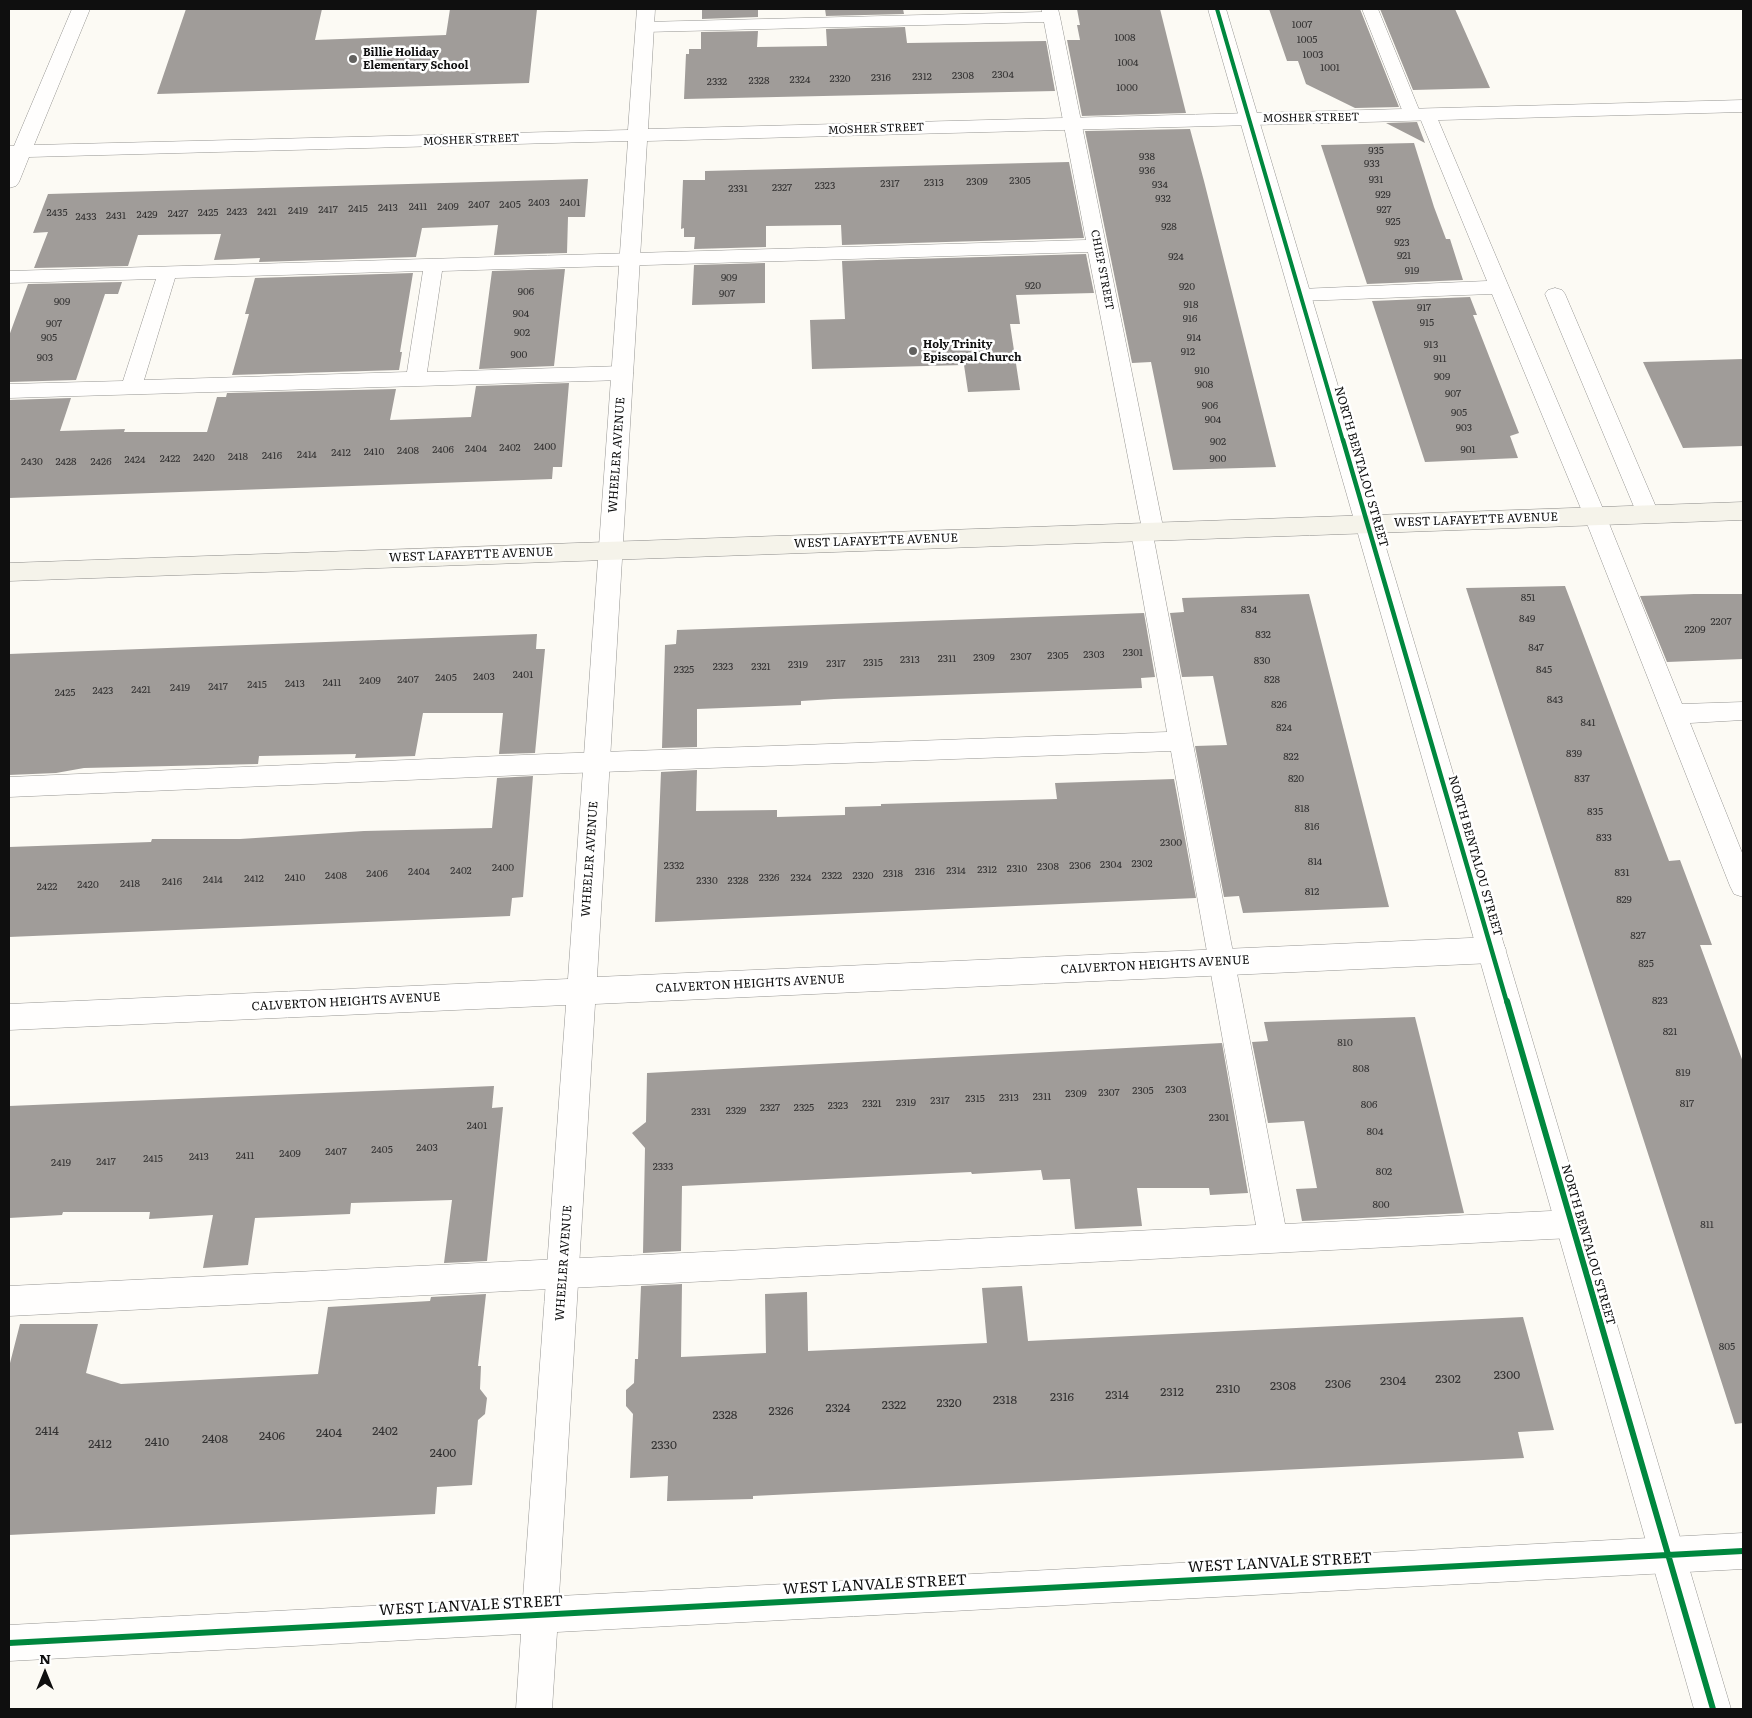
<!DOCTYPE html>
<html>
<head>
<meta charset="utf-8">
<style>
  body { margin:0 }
  #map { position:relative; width:1752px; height:1718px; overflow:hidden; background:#fcfaf4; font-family:Literata,serif }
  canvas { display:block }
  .frame { position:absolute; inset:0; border:10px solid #0f0f0f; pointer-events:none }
  .north { position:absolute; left:20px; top:1648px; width:50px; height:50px; -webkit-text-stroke:4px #fff; paint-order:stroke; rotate:0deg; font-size:14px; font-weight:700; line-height:20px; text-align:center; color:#0f0f0f }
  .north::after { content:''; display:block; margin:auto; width:18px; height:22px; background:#0f0f0f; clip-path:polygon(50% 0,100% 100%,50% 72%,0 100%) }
</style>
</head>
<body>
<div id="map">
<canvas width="1752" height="1718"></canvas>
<div class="frame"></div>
<div class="north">N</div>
</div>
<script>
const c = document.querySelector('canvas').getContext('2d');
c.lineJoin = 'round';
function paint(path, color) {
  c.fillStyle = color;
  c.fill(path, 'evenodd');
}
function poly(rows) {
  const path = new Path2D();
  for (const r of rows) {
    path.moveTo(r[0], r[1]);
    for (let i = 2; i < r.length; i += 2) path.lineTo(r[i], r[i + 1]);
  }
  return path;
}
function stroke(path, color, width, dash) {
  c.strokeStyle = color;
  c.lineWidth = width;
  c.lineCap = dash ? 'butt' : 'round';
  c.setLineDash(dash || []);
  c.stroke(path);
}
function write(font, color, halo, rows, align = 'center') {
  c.font = font + ' Literata,serif';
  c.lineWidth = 5;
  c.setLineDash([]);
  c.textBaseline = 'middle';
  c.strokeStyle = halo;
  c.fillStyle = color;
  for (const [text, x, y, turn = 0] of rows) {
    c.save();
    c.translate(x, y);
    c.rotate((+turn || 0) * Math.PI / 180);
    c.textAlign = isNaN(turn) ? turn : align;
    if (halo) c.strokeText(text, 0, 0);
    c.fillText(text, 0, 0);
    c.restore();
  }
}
paint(poly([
  [186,9,322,9,315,40,446,35,450,9,537,9,529,83,157,94],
  [702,9,758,9,758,17,702,19],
  [825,9,903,9,904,14,826,16],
  [1077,9,1160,9,1186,113,1082,116,1067,40,1080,40,1077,25,1080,25],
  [1269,9,1360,9,1399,107,1355,108,1306,84,1298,61,1287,61],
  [1380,9,1455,9,1490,88,1413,90],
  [905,27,907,43,1046,41,1055,91,684,99,686,54,689,54,689,49,701,49,701,32,758,31,757,47,827,46,826,29],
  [1417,122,1425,143,1386,123],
  [1190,129,1204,181,1276,467,1173,470,1151,362,1132,363,1085,131],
  [1414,143,1434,207,1446,239,1450,239,1463,280,1367,284,1321,145],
  [1069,162,1084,238,842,245,841,225,766,226,766,247,694,249,695,237,684,237,684,228,681,229,683,180,705,180,705,171],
  [588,179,585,217,568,217,567,253,494,255,498,225,422,228,416,257,259,262,260,258,214,260,221,234,138,235,128,266,34,268,48,232,33,233,48,194],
  [1086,254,1094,293,1016,295,1020,324,1010,324,1020,390,968,392,964,365,812,369,810,320,845,319,842,261],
  [765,263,765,303,692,305,694,265],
  [565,269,554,366,479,369,492,271],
  [413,273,400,352,402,352,399,370,232,375,249,314,245,314,255,278],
  [122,282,118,294,105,294,76,380,9,382,9,336,28,284],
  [1470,297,1477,315,1473,315,1519,433,1510,436,1518,458,1425,462,1372,301],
  [1743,359,1743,446,1683,448,1643,362],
  [569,383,562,467,553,467,552,479,9,498,9,400,71,398,60,431,125,429,124,432,207,432,217,397,226,397,227,393,396,389,390,420,471,417,476,386],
  [1565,586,1669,861,1680,860,1712,945,1700,945,1743,1062,1743,1423,1735,1424,1466,588],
  [1309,594,1389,907,1243,913,1239,896,1224,897,1195,746,1227,745,1213,676,1182,677,1170,613,1184,612,1182,598],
  [1694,594,1743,594,1743,659,1667,662,1640,596],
  [1144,613,1155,677,1141,678,1142,688,834,699,801,701,801,705,697,709,697,747,662,748,665,645,676,644,677,630],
  [537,634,536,649,545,649,535,753,499,754,503,713,423,713,415,756,355,758,356,754,259,756,258,764,84,768,56,773,9,775,9,654],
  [697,770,696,811,777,810,777,817,845,815,845,807,881,806,881,804,1057,799,1055,783,1174,779,1196,898,655,922,661,772],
  [533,776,523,897,512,898,510,916,9,937,9,847,151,842,152,839,240,839,364,831,492,828,497,778],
  [1415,1017,1464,1213,1302,1221,1296,1189,1317,1188,1304,1121,1268,1123,1252,1042,1268,1041,1264,1022],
  [1222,1043,1248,1193,1210,1195,1209,1188,1137,1188,1142,1226,1075,1229,1070,1179,1043,1180,1041,1170,972,1174,971,1172,682,1186,681,1251,643,1253,645,1148,632,1133,646,1122,647,1073],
  [494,1086,492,1108,503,1107,487,1261,444,1263,452,1200,351,1203,350,1214,255,1218,248,1265,203,1268,213,1215,149,1219,150,1212,63,1212,62,1215,9,1218,9,1106],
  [682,1284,681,1357,766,1353,765,1294,807,1292,808,1351,987,1343,982,1288,1022,1286,1028,1341,1523,1317,1554,1430,1518,1432,1524,1458,753,1496,753,1499,667,1501,668,1476,630,1478,633,1414,626,1406,626,1390,634,1383,635,1359,638,1359,641,1286],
  [486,1294,478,1366,481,1366,480,1389,487,1398,485,1414,478,1420,472,1485,437,1487,435,1514,9,1535,9,1367,20,1324,98,1324,86,1373,121,1384,318,1374,328,1307,430,1301,431,1297]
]), '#a09c99');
const service = poly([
  [1042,9,1058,9,1060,17,1164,532,1161,538,1154,540,1285,1224,1571,1210,1581,1214,1585,1224,1581,1234,1571,1238,9,1316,9,1286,1256,1225,1171,751,547,774,9,797,9,777,547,754,1167,732,1131,532,1134,526,1141,524,1088,252,442,271,427,372,623,366,630,368,633,373,630,378,623,380,9,398,9,384,123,381,156,279,9,283,9,271,1086,240,1044,22,645,32,639,31,637,27,639,23,645,22,1042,12,1042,9],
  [423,271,407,372,144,380,175,278,423,271],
  [1362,9,1378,9,1420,112,1427,110,1433,111,1436,115,1606,516,1682,704,1743,702,1743,720,1690,723,1743,855,1743,897,1734,894,1730,886,1584,516,1492,294,1300,301,1293,300,1290,295,1293,290,1300,289,1487,281,1420,118,1413,120,1407,119,1404,115,1362,9],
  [1555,288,1562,290,1565,294,1659,514,1656,520,1648,522,1640,520,1637,514,1545,294,1548,290,1555,288]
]);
const minor = poly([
  [72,9,90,9,34,145,628,130,637,9,655,9,648,129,1743,100,1743,112,647,141,597,977,1492,937,1502,941,1506,950,1502,959,1492,963,595,1004,559,1596,1743,1533,1743,1569,557,1632,552,1709,516,1709,521,1634,9,1661,9,1625,523,1598,566,1005,9,1030,9,1004,568,979,628,141,29,157,19,182,16,186,9,188,9,146,14,146,72,9]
]);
const tertiary = poly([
  [1208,9,1226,9,1731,1709,1694,1709,1208,9]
]);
const secondary = poly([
  [1743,502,1743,520,9,581,9,563,1743,502]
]);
stroke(service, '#969592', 1);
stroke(minor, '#969592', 1);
stroke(tertiary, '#969592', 1);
stroke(secondary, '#8c8b89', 1);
paint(service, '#fffefd');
paint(minor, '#fffefd');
paint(tertiary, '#fffefd');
paint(secondary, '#f5f3ea');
stroke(poly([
  [1217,9,1343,441]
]), '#00873e', 4);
stroke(poly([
  [1343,440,1507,1003]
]), '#00873e', 4.5);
stroke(poly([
  [1507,1001,1713,1709],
  [9,1643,1743,1551]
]), '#00873e', 6);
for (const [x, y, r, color] of [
  [353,59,5,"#62615f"],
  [913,351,5,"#62615f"]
]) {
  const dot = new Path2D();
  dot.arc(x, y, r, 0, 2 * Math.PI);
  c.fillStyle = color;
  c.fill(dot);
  stroke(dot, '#fff', 2);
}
write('10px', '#333232', null, [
  ["1007",1302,25],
  ["1008",1125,38],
  ["1005",1307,40],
  ["1003",1313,55],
  ["1004",1128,63],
  ["1001",1330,68],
  ["2304",1003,75],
  ["2308",963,76],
  ["2312",922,77],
  ["2316",881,78],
  ["2320",840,79],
  ["2324",800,80],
  ["2328",759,81],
  ["2332",717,82],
  ["1000",1127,88],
  ["935",1376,151],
  ["938",1147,157],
  ["933",1372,164],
  ["936",1147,171],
  ["931",1376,180],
  ["2305",1020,181],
  ["2309",977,182],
  ["2313",934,183],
  ["2317",890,184],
  ["934",1160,185],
  ["2323",825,186],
  ["2327",782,188],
  ["2331",738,189],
  ["929",1383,195],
  ["932",1163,199],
  ["2403",539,203],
  ["2401",570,203],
  ["2407",479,205],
  ["2405",510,205],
  ["2411",418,207],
  ["2409",448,207],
  ["2413",388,208],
  ["2415",358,209],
  ["2417",328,210],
  ["927",1384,210],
  ["2419",298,211],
  ["2423",237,212],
  ["2421",267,212],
  ["2435",57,213],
  ["2425",208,213],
  ["2427",178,214],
  ["2429",147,215],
  ["2431",116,216],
  ["2433",86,217],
  ["925",1393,222],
  ["928",1169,227],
  ["923",1402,243],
  ["921",1404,256],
  ["924",1176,257],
  ["919",1412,271],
  ["909",729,278],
  ["920",1033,286],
  ["920",1187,287],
  ["906",526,292],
  ["907",727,294],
  ["909",62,302],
  ["918",1191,305],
  ["917",1424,308],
  ["904",521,314],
  ["916",1190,319],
  ["915",1427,323],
  ["907",54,324],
  ["902",522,333],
  ["905",49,338],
  ["914",1194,338],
  ["913",1431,345],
  ["912",1188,352],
  ["900",519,355],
  ["903",45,358],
  ["911",1440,359],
  ["910",1202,371],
  ["909",1442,377],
  ["908",1205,385],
  ["907",1453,394],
  ["906",1210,406],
  ["905",1459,413],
  ["904",1213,420],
  ["903",1464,428],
  ["902",1218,442],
  ["2400",545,447],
  ["2402",510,448],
  ["2404",476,449],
  ["2406",443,450],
  ["901",1468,450],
  ["2408",408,451],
  ["2410",374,452],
  ["2412",341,453],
  ["2414",307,455],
  ["2416",272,456],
  ["2418",238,457],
  ["2420",204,458],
  ["2422",170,459],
  ["900",1218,459],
  ["2424",135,460],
  ["2430",32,462],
  ["2428",66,462],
  ["2426",101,462],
  ["851",1528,598],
  ["834",1249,610],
  ["849",1527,619],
  ["2207",1721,622],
  ["2209",1695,630],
  ["832",1263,635],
  ["847",1536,648],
  ["2301",1133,653],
  ["2303",1094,655],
  ["2305",1058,656],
  ["2307",1021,657],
  ["2309",984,658],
  ["2311",947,659],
  ["2313",910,660],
  ["830",1262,661],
  ["2315",873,663],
  ["2317",836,664],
  ["2319",798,665],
  ["2323",723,667],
  ["2321",761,667],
  ["2325",684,670],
  ["845",1544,670],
  ["2401",523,675],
  ["2403",484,677],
  ["2405",446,678],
  ["2407",408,680],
  ["828",1272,680],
  ["2409",370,681],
  ["2411",332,683],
  ["2413",295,684],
  ["2415",257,685],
  ["2417",218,687],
  ["2419",180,688],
  ["2421",141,690],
  ["2423",103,691],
  ["2425",65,693],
  ["843",1555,700],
  ["826",1279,705],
  ["841",1588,723],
  ["824",1284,728],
  ["839",1574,754],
  ["822",1291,757],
  ["820",1296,779],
  ["837",1582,779],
  ["818",1302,809],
  ["835",1595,812],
  ["816",1312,827],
  ["833",1604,838],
  ["2300",1171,843],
  ["814",1315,862],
  ["2302",1142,864],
  ["2304",1111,865],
  ["2332",674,866],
  ["2306",1080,866],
  ["2308",1048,867],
  ["2400",503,868],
  ["2310",1017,869],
  ["2312",987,870],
  ["2402",461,871],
  ["2314",956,871],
  ["2404",419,872],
  ["2316",925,872],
  ["831",1622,873],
  ["2406",377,874],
  ["2318",893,874],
  ["2408",336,876],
  ["2322",832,876],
  ["2320",863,876],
  ["2410",295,878],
  ["2326",769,878],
  ["2324",801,878],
  ["2412",254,879],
  ["2414",213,880],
  ["2330",707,881],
  ["2328",738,881],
  ["2416",172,882],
  ["2418",130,884],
  ["2420",88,885],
  ["2422",47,887],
  ["812",1312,892],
  ["829",1624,900],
  ["827",1638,936],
  ["825",1646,964],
  ["823",1660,1001],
  ["821",1670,1032],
  ["810",1345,1043],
  ["808",1361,1069],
  ["819",1683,1073],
  ["2303",1176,1090],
  ["2305",1143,1091],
  ["2307",1109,1093],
  ["2309",1076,1094],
  ["2311",1042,1097],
  ["2313",1009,1098],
  ["2315",975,1099],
  ["2317",940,1101],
  ["2319",906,1103],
  ["2321",872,1104],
  ["817",1687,1104],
  ["806",1369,1105],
  ["2323",838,1106],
  ["2327",770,1108],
  ["2325",804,1108],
  ["2329",736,1111],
  ["2331",701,1112],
  ["2301",1219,1118],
  ["2401",477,1126],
  ["804",1375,1132],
  ["2403",427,1148],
  ["2405",382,1150],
  ["2407",336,1152],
  ["2409",290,1154],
  ["2411",245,1156],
  ["2413",199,1157],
  ["2415",153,1159],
  ["2417",106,1162],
  ["2419",61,1163],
  ["2333",663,1167],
  ["802",1384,1172],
  ["800",1381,1205],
  ["811",1707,1225],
  ["805",1727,1347]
]);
write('bold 11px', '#0f0f0f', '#fff', [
  ["Billie Holiday",363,53],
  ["Elementary School",363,66],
  ["Holy Trinity",923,345],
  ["Episcopal Church",923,358]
], 'left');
write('11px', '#0f0f0f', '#fff', [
  ["MOSHER STREET",1311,118,-1],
  ["MOSHER STREET",876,129,-2],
  ["MOSHER STREET",471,140,-2],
  ["CHIEF STREET",1102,270,79]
]);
write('12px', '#0f0f0f', '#fff', [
  ["WHEELER AVENUE",617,455,-86],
  ["NORTH BENTALOU STREET",1361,467,74],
  ["WEST LAFAYETTE AVENUE",1476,520,-2],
  ["WEST LAFAYETTE AVENUE",876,541,-2],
  ["WEST LAFAYETTE AVENUE",471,555,-2],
  ["NORTH BENTALOU STREET",1475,856,74],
  ["WHEELER AVENUE",590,859,-86],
  ["CALVERTON HEIGHTS AVENUE",1155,965,-3],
  ["CALVERTON HEIGHTS AVENUE",750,984,-3],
  ["CALVERTON HEIGHTS AVENUE",346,1002,-3],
  ["NORTH BENTALOU STREET",1588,1245,74],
  ["WHEELER AVENUE",564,1263,-86]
]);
write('12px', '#333232', null, [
  ["2300",1507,1375],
  ["2302",1448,1379],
  ["2304",1393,1381],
  ["2306",1338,1384],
  ["2308",1283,1386],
  ["2310",1228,1389],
  ["2312",1172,1392],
  ["2314",1117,1395],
  ["2316",1062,1397],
  ["2318",1005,1400],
  ["2320",949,1403],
  ["2322",894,1405],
  ["2324",838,1408],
  ["2326",781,1411],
  ["2328",725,1415],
  ["2414",47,1431],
  ["2402",385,1431],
  ["2404",329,1433],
  ["2406",272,1436],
  ["2408",215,1439],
  ["2410",157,1442],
  ["2412",100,1444],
  ["2330",664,1445],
  ["2400",443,1453]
]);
write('15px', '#0f0f0f', '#fff', [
  ["WEST LANVALE STREET",1280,1563,-3],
  ["WEST LANVALE STREET",875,1585,-3],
  ["WEST LANVALE STREET",471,1606,-3]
]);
</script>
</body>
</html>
